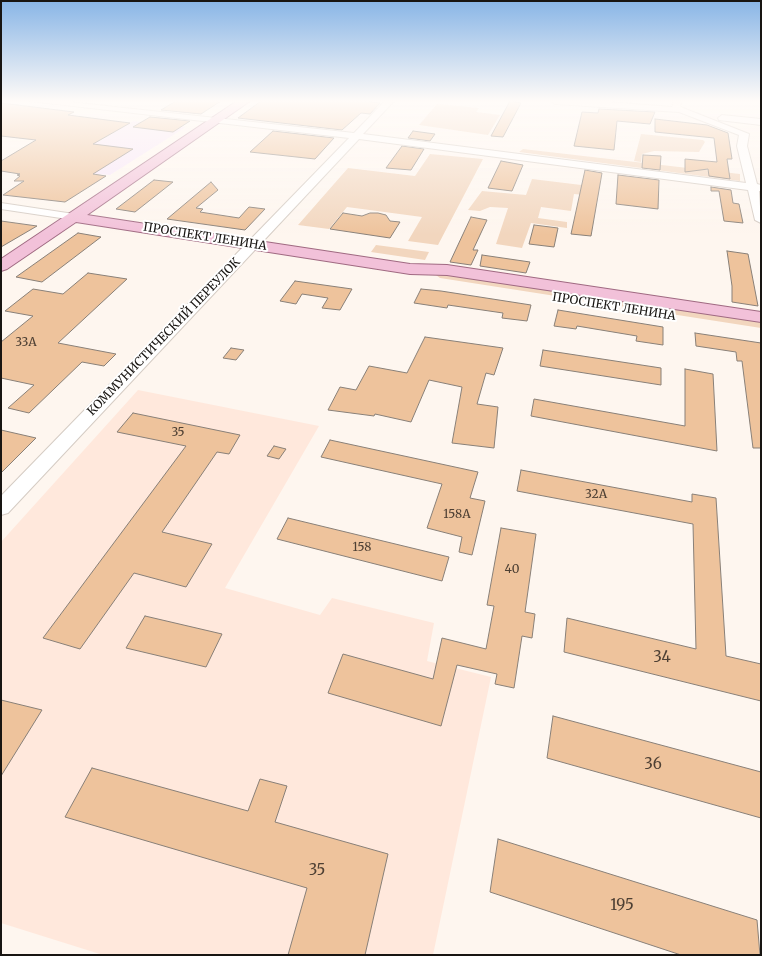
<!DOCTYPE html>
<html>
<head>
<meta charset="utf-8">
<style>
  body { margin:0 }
  #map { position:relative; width:762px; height:956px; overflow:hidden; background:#fef6ef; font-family:Merriweather,serif }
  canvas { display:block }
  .frame { position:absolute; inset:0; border:2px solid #181512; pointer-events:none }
</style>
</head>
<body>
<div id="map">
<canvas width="762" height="956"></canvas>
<div class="frame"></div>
</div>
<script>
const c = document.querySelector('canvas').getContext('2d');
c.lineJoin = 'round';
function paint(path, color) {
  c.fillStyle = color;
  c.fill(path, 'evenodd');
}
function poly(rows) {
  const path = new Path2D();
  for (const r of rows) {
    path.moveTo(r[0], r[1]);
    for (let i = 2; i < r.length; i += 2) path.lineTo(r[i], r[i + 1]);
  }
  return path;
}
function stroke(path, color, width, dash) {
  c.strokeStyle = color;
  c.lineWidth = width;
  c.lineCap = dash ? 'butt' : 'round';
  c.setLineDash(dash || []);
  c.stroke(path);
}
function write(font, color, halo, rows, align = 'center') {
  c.font = font + ' Merriweather,serif';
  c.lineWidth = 4;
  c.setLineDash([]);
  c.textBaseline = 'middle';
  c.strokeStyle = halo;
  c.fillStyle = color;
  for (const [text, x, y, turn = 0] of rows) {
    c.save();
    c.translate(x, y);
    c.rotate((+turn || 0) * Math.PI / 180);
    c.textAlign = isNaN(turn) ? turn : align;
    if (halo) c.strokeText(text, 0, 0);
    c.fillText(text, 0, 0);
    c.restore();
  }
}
paint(poly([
  [133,121,186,127,110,175,71,172,84,140,100,141]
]), '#f8e7f9');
paint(poly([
  [138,390,319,426,225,588,320,615,332,598,434,623,427,661,491,677,433,955,103,955,1,923,1,542]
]), '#ffe8dc');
paint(poly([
  [437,104,479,108,476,112,500,115,488,135,419,125],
  [641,134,703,140,705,142,699,152,654,151,642,154,641,162,634,161],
  [523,149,740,174,740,181,519,152],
  [430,154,483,159,438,245,408,241,422,217,347,207,329,229,298,225,348,168,415,176],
  [532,179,598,187,596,196,574,194,571,211,541,207,538,218,567,222,567,228,531,223,522,248,496,244,508,208,490,207,480,211,468,210,482,191,526,195],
  [376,245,429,252,425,260,371,252],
  [438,272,761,319,761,328,440,278,436,275]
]), '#f2d6be');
const building = poly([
  [176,101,221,101,201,114,161,110,176,101],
  [261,101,363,101,380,103,370,114,361,113,342,130,238,118,261,101],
  [510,101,521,103,503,137,491,136,510,101],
  [1,103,74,112,68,115,130,123,93,144,133,149,93,174,106,176,65,202,3,195,24,181,14,181,20,176,17,175,20,174,1,171,1,161,36,140,1,136,1,103],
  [599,109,655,112,650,124,617,121,614,150,574,146,582,112,598,113,599,109],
  [150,117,190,121,173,132,133,127,150,117],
  [655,119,707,125,728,133,732,159,727,159,730,179,709,176,708,169,685,172,685,159,717,162,714,138,655,132,655,119],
  [273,131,334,138,315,159,250,152,273,131],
  [413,131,435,134,430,141,408,138,413,131],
  [402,146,424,149,411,170,386,168,402,146],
  [643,155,661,156,660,170,642,168,643,155],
  [501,161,523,165,512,191,488,188,501,161],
  [585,170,602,173,591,236,571,234,585,170],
  [618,175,659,180,658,209,616,204,618,175],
  [154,180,173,182,135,212,116,209,154,180],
  [211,182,218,190,196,208,203,209,200,212,239,218,249,207,265,209,245,230,167,219,211,182],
  [711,187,731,190,733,203,739,204,743,223,724,221,719,191,711,191,711,187],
  [343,213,362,216,370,213,378,213,386,215,390,221,400,222,390,238,330,229,343,213],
  [471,217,487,220,473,250,478,250,471,265,450,262,471,217],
  [1,221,37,226,1,247,1,221],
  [534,225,558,228,554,247,529,244,534,225],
  [78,233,101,237,42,282,16,277,78,233],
  [727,251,748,254,758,306,732,302,732,286,727,251],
  [482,255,530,262,526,273,480,266,482,255],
  [88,273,127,279,58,343,116,354,104,366,82,362,29,413,8,408,34,385,1,378,1,342,33,316,5,311,33,289,63,294,88,273],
  [295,281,352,289,340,310,322,308,328,298,302,294,296,304,280,301,295,281],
  [421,289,441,291,531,305,527,321,502,318,503,313,448,305,447,308,414,303,421,289],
  [558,310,663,327,663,345,636,341,637,336,577,326,576,329,554,326,558,310],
  [695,333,761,343,761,448,753,448,742,361,737,361,736,352,696,346,695,333],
  [425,337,503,348,494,375,486,373,477,404,498,407,494,448,452,443,462,387,429,380,411,422,375,414,374,416,328,410,340,387,356,390,369,366,407,373,425,337],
  [231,348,244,350,236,360,223,358,231,348],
  [543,350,661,368,661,385,540,366,543,350],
  [685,369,713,374,717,451,531,416,534,399,685,426,685,369],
  [133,413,240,435,229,454,217,452,162,532,212,544,186,587,134,573,80,649,43,638,186,446,117,432,133,413],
  [1,430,36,438,1,473,1,430],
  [330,440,478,472,470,498,485,501,472,555,459,552,462,537,427,528,442,484,321,457,330,440],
  [274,446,286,449,279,459,267,456,274,446],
  [521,470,692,502,692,494,716,498,726,656,761,664,761,701,564,652,567,618,696,649,693,524,517,491,521,470],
  [288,518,449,557,442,581,277,539,288,518],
  [501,528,536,534,525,612,535,614,532,638,522,636,514,688,495,684,497,674,457,665,441,726,328,693,343,654,433,679,442,638,486,649,494,606,487,605,501,528],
  [145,616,222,634,206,667,126,648,145,616],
  [1,700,42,710,1,776,1,700],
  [553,716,761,772,761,818,547,758,553,716],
  [92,768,248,811,260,779,287,786,275,822,388,854,365,955,288,955,307,888,65,817,92,768],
  [498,839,757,920,760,955,681,955,490,892,498,839]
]);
paint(building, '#eec39c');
stroke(building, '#898078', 1);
const minor = poly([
  [30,101,60,101,354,133,385,101,394,101,363,134,746,183,737,146,739,135,679,112,555,104,551,101,595,101,672,107,674,101,682,101,680,106,683,108,749,134,747,146,757,184,761,185,761,191,759,191,761,223,755,220,748,190,359,139,8,513,1,515,1,496,349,138,30,101],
  [722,115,761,119,761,125,719,120,718,118,722,115],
  [1,203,74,214,80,217,74,220,1,209,1,203]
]);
const major = poly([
  [237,101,250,101,87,215,410,264,447,265,761,312,761,322,447,275,410,274,76,222,7,269,1,271,1,259,237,101]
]);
stroke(minor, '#d5ccc4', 2);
stroke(major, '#a06a82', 2);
paint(minor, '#fff');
paint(major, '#f2c1d9');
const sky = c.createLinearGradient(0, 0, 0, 235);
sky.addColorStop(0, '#88b5e6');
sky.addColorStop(0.43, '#fffbf8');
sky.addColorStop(1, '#fffbf800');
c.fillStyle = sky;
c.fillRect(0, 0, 762, 235);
write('12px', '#181512', '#fff', [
  ["ПРОСПЕКТ ЛЕНИНА",205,237,9],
  ["ПРОСПЕКТ ЛЕНИНА",614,307,9],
  ["КОММУНИСТИЧЕСКИЙ ПЕРЕУЛОК",164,337,-46]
]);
write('12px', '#4e4034', null, [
  ["33А",26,343],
  ["35",178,433],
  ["32А",596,495],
  ["158А",457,515],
  ["158",362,548],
  ["40",512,570]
]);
write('15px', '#4e4034', null, [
  ["34",662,658],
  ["36",653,765],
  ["35",317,871],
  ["195",622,906]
]);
</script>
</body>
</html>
